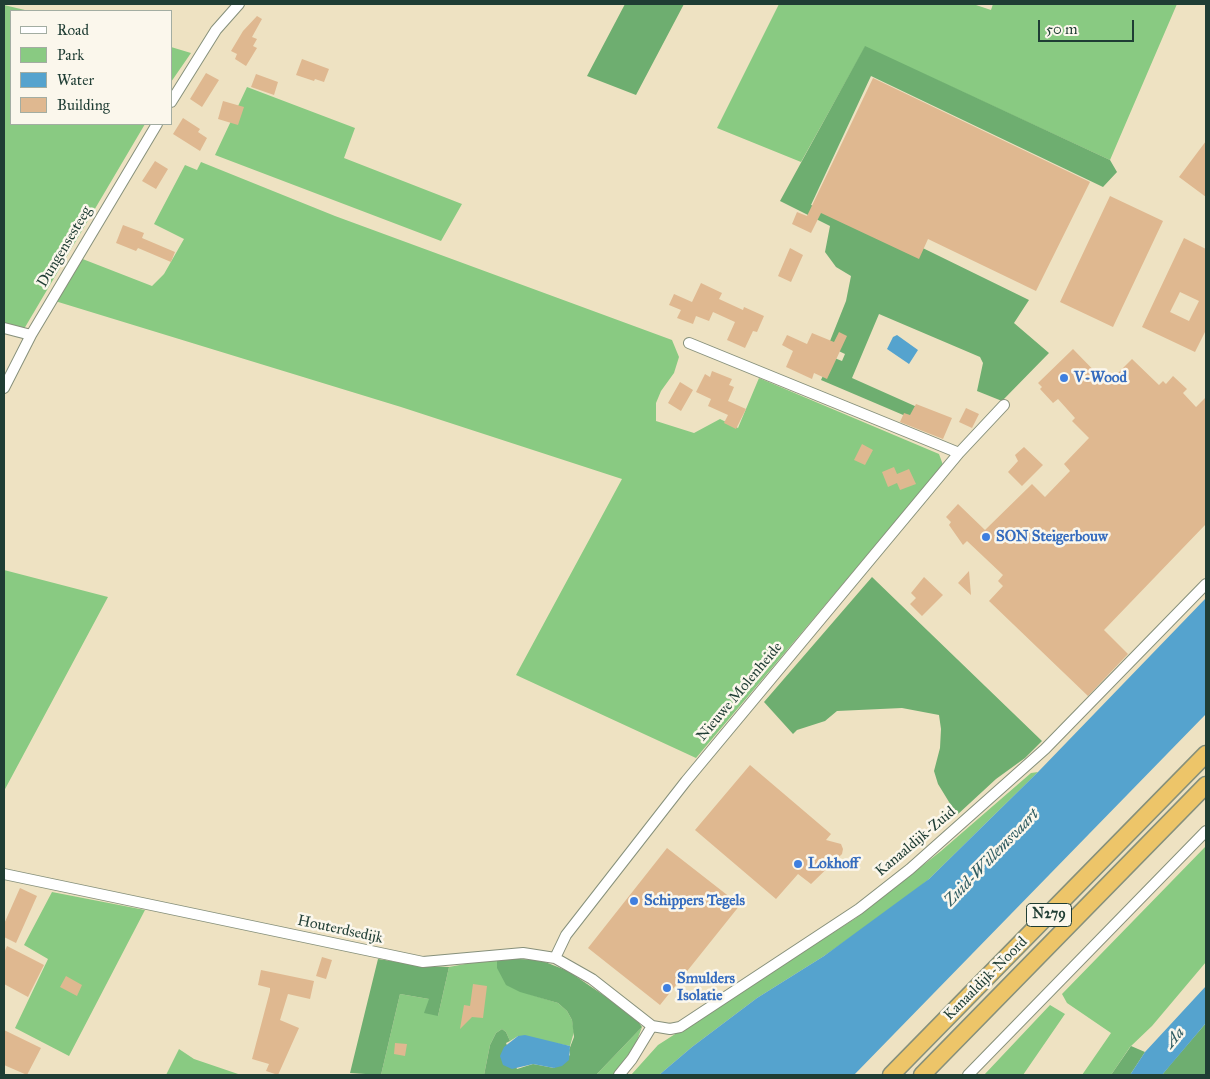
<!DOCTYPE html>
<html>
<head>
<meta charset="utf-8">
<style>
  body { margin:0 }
  #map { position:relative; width:1210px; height:1079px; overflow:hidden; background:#eee2c2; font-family:"IM FELL Great Primer",serif }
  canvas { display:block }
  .frame { position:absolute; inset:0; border:5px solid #1f3d34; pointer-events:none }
  .legend { position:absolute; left:10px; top:10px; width:162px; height:115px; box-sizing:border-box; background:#fbf7ec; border:1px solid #a3ada2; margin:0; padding:6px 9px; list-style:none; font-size:15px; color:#1f3d34 }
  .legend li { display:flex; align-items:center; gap:10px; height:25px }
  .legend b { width:25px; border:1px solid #a3ada2 }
  .scale { position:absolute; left:1038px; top:20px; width:96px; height:22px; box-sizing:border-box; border:2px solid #1f3d34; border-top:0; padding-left:6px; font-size:15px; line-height:18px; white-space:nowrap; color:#1f3d34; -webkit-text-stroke:4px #fbf7ec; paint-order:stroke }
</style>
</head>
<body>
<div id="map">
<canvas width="1210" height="1079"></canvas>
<div class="frame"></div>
<ul class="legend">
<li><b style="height:6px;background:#fff"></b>Road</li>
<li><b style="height:14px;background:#89ca82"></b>Park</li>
<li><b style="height:14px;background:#55a3ce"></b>Water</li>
<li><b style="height:14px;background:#dfb890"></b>Building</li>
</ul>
<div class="scale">50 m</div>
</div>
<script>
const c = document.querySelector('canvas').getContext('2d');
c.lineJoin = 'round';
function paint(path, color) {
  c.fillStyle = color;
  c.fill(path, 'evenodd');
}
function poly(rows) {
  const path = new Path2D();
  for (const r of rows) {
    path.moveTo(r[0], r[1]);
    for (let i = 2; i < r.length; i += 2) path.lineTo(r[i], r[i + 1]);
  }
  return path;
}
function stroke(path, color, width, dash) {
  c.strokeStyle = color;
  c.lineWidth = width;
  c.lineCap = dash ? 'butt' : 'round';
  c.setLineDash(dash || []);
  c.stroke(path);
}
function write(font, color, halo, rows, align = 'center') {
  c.font = font + ' "IM FELL Great Primer",serif';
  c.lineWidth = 5;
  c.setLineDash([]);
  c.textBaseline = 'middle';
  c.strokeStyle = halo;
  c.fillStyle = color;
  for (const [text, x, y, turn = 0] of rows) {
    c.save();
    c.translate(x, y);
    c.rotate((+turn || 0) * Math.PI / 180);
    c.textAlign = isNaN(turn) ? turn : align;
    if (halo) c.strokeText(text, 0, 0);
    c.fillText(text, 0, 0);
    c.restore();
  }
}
paint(poly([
  [779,4,973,4,991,10,993,4,1177,4,1110,160,865,47,801,162,717,128],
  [4,5,29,11,11,11,11,124,145,124,24,329,4,324],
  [171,47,191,53,171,82],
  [247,87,355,128,344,158,462,204,441,241,215,155],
  [201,162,335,216,672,340,679,357,674,373,661,391,656,403,656,421,694,433,720,419,738,428,759,378,939,454,943,465,696,758,516,675,622,479,401,407,55,301,80,258,152,286,164,274,184,239,154,224,185,165,197,170],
  [4,570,108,597,4,791],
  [1038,772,929,879,903,901,824,956,757,998,692,1047,659,1075,631,1075,658,1045,856,918,941,851,1031,773],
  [1206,846,1206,962,1152,1026,1130,1047,1111,1075,1082,1075,1111,1033,1067,1003,1062,994],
  [52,892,145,910,69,1056,15,1028,48,959,24,945],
  [497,958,529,994,558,1003,567,1011,572,1020,574,1032,570,1046,518,1036,510,1041,506,1032,502,1029,496,1033,490,1045,484,1075,381,1075,400,994,429,999,438,1016,449,967],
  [1050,1005,1065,1014,1023,1075,984,1075],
  [642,1027,635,1046,613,1075,596,1075],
  [179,1049,194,1059,241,1075,166,1075]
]), '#89ca82');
paint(poly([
  [625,4,684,4,636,95,587,76],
  [865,46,1110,160,1117,172,1103,187,871,76,811,205,890,232,1029,300,1014,323,1049,353,1002,401,977,391,983,363,980,357,879,314,852,378,926,411,922,423,821,380,832,357,842,361,845,354,828,346,846,301,851,276,836,267,825,252,830,226,780,201],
  [872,577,1042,741,1025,758,996,779,957,815,938,784,934,771,940,748,941,729,939,715,902,708,837,711,825,721,797,730,793,734,764,702],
  [497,958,540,960,568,971,634,1016,642,1027,596,1075,484,1075,490,1045,496,1033,502,1029,506,1032,510,1041,506,1043,517,1069,533,1064,554,1068,570,1055,569,1050,574,1037,572,1020,567,1011,558,1003,520,992,506,985,497,968],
  [378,959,425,966,449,967,438,1016,424,1013,429,999,400,994,381,1075,350,1073],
  [1206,1023,1206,1075,1162,1075,1170,1065],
  [1131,1046,1145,1052,1130,1075,1111,1075]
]), '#6eae70');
paint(poly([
  [897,335,918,350,909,364,887,349,893,337],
  [1206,598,1206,714,854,1075,659,1075,692,1047,757,998,824,956,929,879,1038,772],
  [1206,986,1206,1023,1162,1075,1130,1075,1145,1052],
  [525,1035,570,1046,569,1060,562,1066,554,1068,533,1064,512,1069,503,1065,500,1056,504,1047,518,1036]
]), '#55a3ce');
paint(poly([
  [257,16,262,19,252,37,257,39,253,46,257,48,246,66,235,59,237,54,231,51,243,31],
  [302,59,329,69,324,82,315,79,314,81,296,75],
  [206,73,219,80,202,107,190,99],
  [256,74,278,82,274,95,251,87],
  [873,78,1090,182,1036,291,928,239,919,259,821,213,811,233,792,224,797,212,807,216],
  [223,101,244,107,238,125,218,119],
  [183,118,200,129,198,132,207,138,200,151,173,134],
  [1206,141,1206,197,1179,177],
  [155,161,168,169,156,189,142,181],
  [1110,196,1163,221,1113,327,1060,302],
  [123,225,144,233,142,238,175,252,171,262,138,248,136,251,116,243],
  [1184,238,1206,249,1206,330,1195,352,1142,327],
  [1180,292,1199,301,1189,321,1170,312],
  [790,248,803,255,791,282,778,276],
  [701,283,722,293,719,299,743,310,744,307,764,316,757,332,753,331,745,348,727,340,735,322,713,312,709,321,696,316,693,324,677,318,681,310,669,305,674,294,692,302],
  [839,332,847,336,827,379,814,373,812,379,786,367,793,351,782,345,787,335,807,344,812,333,834,342],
  [1073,349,1107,384,1132,359,1159,385,1163,381,1166,384,1173,376,1187,389,1183,393,1196,407,1206,397,1206,524,1104,630,1128,654,1088,696,989,601,1003,586,998,581,1003,575,967,541,963,545,949,525,951,522,946,517,958,504,985,530,1032,484,1045,497,1070,471,1064,464,1089,438,1072,421,1075,418,1058,399,1053,403,1040,389,1042,387,1038,383],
  [712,371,732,379,729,385,734,387,728,401,746,409,736,429,724,423,728,415,708,406,711,399,696,392,705,374,710,377],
  [680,382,693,390,681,411,668,403],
  [916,404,952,418,943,439,900,422,904,413,910,415],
  [966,408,979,414,972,428,959,422],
  [862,444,873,450,865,465,854,460],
  [1024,447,1043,465,1022,486,1008,472,1018,461,1015,455],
  [894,467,897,474,909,469,916,484,900,490,897,483,888,487,882,472],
  [969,571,971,595,958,583],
  [924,577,943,595,922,616,910,604,916,598,911,593],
  [750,765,831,834,826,840,841,844,843,849,842,854,811,884,798,874,776,899,695,830],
  [667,848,740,905,660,1005,588,948],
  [20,888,37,896,16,943,4,937,4,924],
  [7,946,44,965,28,997,4,984,4,953],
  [322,957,332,960,326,979,316,976],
  [261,970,314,981,310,999,288,994,280,1020,299,1028,278,1075,266,1071,269,1064,252,1059,270,991,270,988,258,985],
  [66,976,82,985,77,996,60,987],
  [473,984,487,986,483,1018,472,1017,460,1029,464,1005,470,1006],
  [4,1030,41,1048,27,1075,4,1065],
  [395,1043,407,1044,405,1056,394,1054]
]), '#dfb890');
const minor = poly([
  [171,102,216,30,239,4],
  [4,328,31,335],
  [4,388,31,335,157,124],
  [959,453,1004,405],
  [4,874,423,962,523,953,555,958,592,979,652,1026,670,1029,680,1027,859,909,910,869,1045,749,1206,584],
  [555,958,566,935,686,781,959,453,689,343],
  [619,1075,632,1059,652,1026],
  [968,1075,1206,831]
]);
const trunk = poly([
  [891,1075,1206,754],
  [922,1075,1206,785]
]);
stroke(minor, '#86907b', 12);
stroke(trunk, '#86907b', 19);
stroke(minor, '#fff', 10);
stroke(trunk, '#edc569', 16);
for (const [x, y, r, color] of [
  [1064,378,5,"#3f7fe0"],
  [986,537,5,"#3f7fe0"],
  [798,864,5,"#3f7fe0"],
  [634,901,5,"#3f7fe0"],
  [667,988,5,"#3f7fe0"]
]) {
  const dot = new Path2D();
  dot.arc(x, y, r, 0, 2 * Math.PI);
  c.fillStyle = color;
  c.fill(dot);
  stroke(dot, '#fbf7ec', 2);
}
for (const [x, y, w] of [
  [1049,915,45]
]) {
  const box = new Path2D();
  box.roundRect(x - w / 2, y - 11.5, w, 23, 4);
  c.fillStyle = '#fbf7ec';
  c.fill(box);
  stroke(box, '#1f3d34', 1);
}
write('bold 14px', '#1f3d34', null, [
  ["N279",1049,915]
]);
write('15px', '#1f3d34', '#fbf7ec', [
  ["Dungensesteeg",65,247,-59],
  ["Nieuwe Molenheide",740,692,-50],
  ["Kanaaldijk-Zuid",916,842,-40],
  ["Houterdsedijk",340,930,12],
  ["Kanaaldijk-Noord",986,979,-45]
]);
write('bold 15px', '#366cbe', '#fbf7ec', [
  ["V-Wood",1074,378],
  ["SON Steigerbouw",996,537],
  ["Lokhoff",808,864],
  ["Schippers Tegels",644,901],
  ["Smulders",677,979],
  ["Isolatie",677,996]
], 'left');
write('italic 16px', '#2f5c62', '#fbf7ec', [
  ["Zuid-Willemsvaart",992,858,-46],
  ["Aa",1175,1038,-50]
]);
</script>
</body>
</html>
